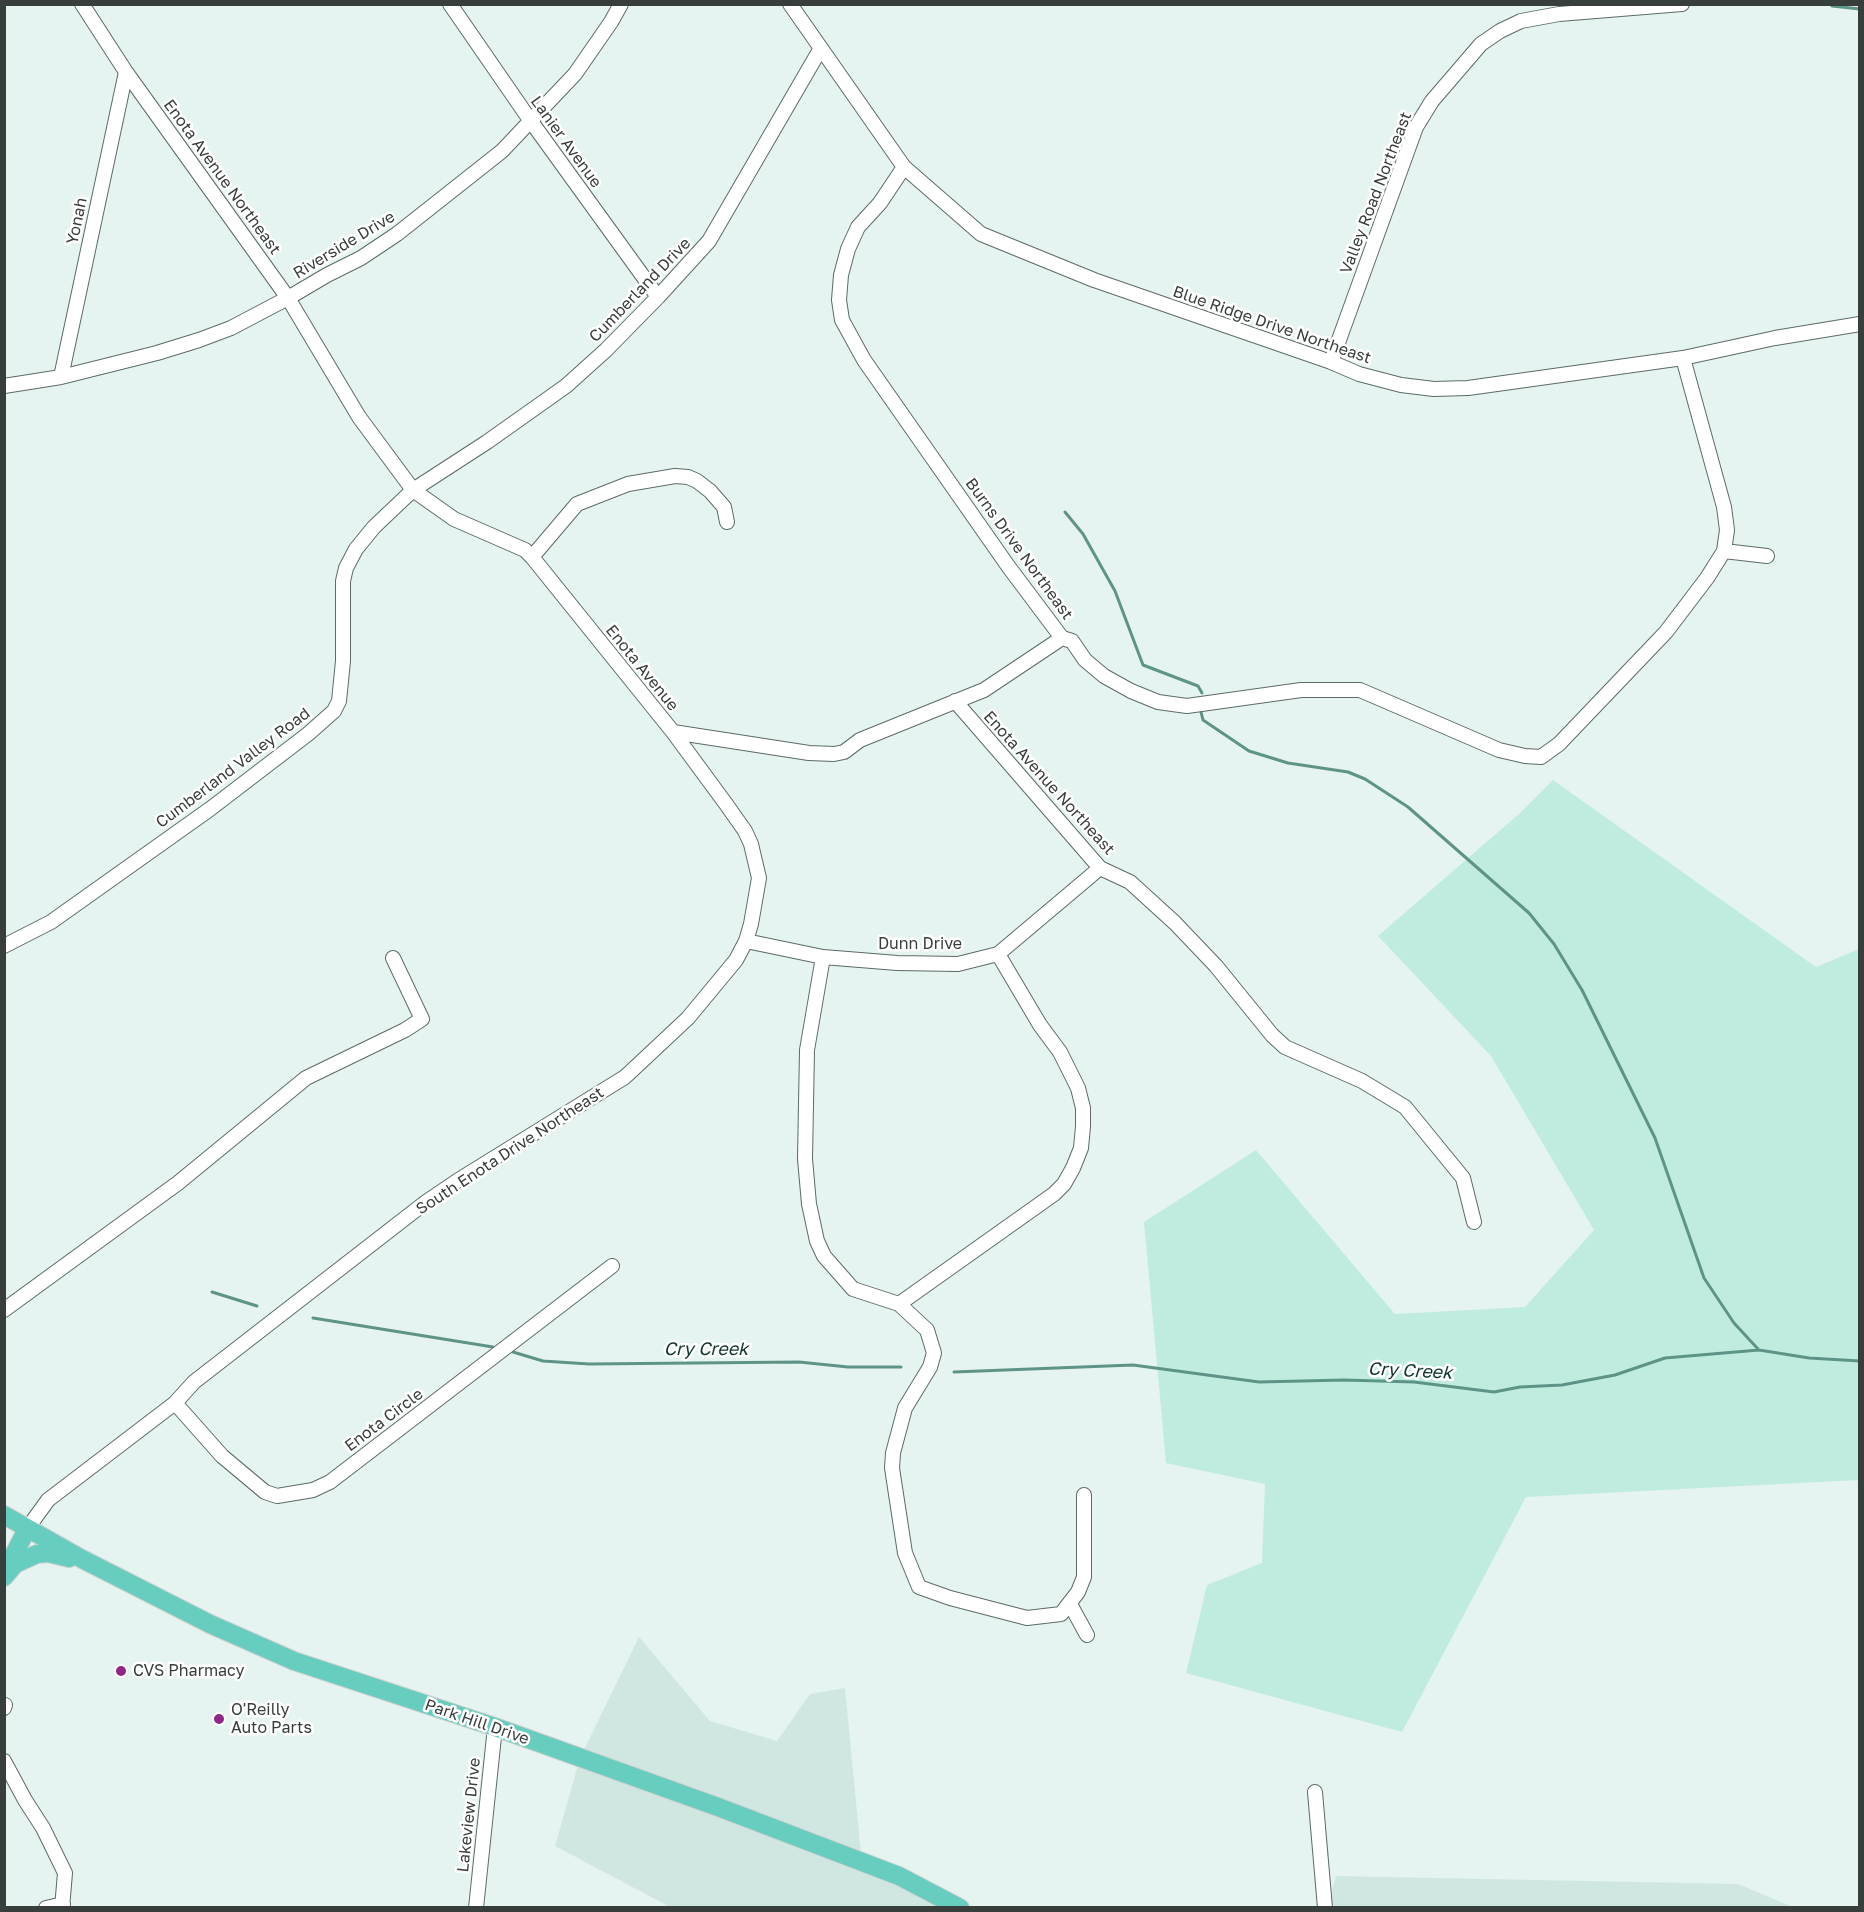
<!DOCTYPE html>
<html>
<head>
<meta charset="utf-8">
<style>
  body { margin:0 }
  #map { position:relative; width:1864px; height:1912px; overflow:hidden; background:#e5f4f0; font-family:"Golos Text",sans-serif }
  canvas { display:block }
  .frame { position:absolute; inset:0; border:6px solid #383e3c; pointer-events:none }
</style>
</head>
<body>
<div id="map">
<canvas width="1864" height="1912"></canvas>
<div class="frame"></div>
</div>
<script>
const c = document.querySelector('canvas').getContext('2d');
c.lineJoin = 'round';
function paint(path, color) {
  c.fillStyle = color;
  c.fill(path, 'evenodd');
}
function poly(rows) {
  const path = new Path2D();
  for (const r of rows) {
    path.moveTo(r[0], r[1]);
    for (let i = 2; i < r.length; i += 2) path.lineTo(r[i], r[i + 1]);
  }
  return path;
}
function stroke(path, color, width, dash) {
  c.strokeStyle = color;
  c.lineWidth = width;
  c.lineCap = dash ? 'butt' : 'round';
  c.setLineDash(dash || []);
  c.stroke(path);
}
function write(font, color, halo, rows, align = 'center') {
  c.font = font + ' "Golos Text",sans-serif';
  c.lineWidth = 5;
  c.setLineDash([]);
  c.textBaseline = 'middle';
  c.strokeStyle = halo;
  c.fillStyle = color;
  for (const [text, x, y, turn = 0] of rows) {
    c.save();
    c.translate(x, y);
    c.rotate((+turn || 0) * Math.PI / 180);
    c.textAlign = isNaN(turn) ? turn : align;
    if (halo) c.strokeText(text, 0, 0);
    c.fillText(text, 0, 0);
    c.restore();
  }
}
paint(poly([
  [639,1637,710,1721,777,1741,810,1694,845,1688,861,1854,965,1907,670,1907,555,1846,580,1758],
  [1336,1876,1738,1884,1793,1907,1327,1908]
]), '#d0e7e1');
paint(poly([
  [1553,780,1816,967,1859,949,1859,1480,1526,1497,1402,1732,1186,1673,1207,1585,1262,1563,1265,1484,1166,1463,1144,1222,1256,1150,1395,1314,1525,1307,1594,1230,1491,1056,1378,936,1520,813]
]), '#c0ece0');
stroke(poly([
  [1831,4,1832,6,1860,9],
  [1065,512,1083,534,1115,591,1143,665,1198,686,1202,693],
  [1201,712,1203,720,1249,751,1288,763,1348,772,1365,779,1408,807,1529,913,1554,944,1582,990,1655,1138,1704,1278,1734,1323,1758,1349],
  [212,1292,257,1306],
  [313,1318,493,1347],
  [513,1352,543,1361,589,1364,799,1362,848,1367,901,1367],
  [954,1372,1133,1365,1259,1382,1344,1380,1414,1382,1494,1392,1520,1387,1562,1385,1615,1375,1665,1358,1759,1350,1809,1358,1860,1361]
]), '#5e9488', 3);
const minor = poly([
  [450,4,530,120,658,297],
  [790,4,904,167,981,234,1094,280,1331,362,1359,374,1401,385,1434,389,1468,388,1683,358,1775,338,1860,324],
  [904,167,880,203,858,227,848,249,841,275,839,300,842,320,864,360,1008,566,1062,638,1072,641,1085,660,1104,676,1131,691,1158,702,1187,706,1301,690,1360,690,1499,750,1525,756,1541,757,1559,744,1666,632,1707,578,1724,551],
  [1683,358,1724,507,1727,530,1724,551,1767,556],
  [1331,362,1416,127,1432,101,1481,44,1500,31,1521,21,1559,14,1682,4],
  [61,377,126,72],
  [4,386,61,377,157,353,199,340,231,328,288,298,327,275,361,258,397,234,502,151,575,74,611,22,621,4],
  [532,557,577,504,628,484,675,476,688,477,697,481,710,491,724,507,727,522],
  [955,701,1100,868,1130,882,1175,923,1216,966,1272,1035,1285,1047,1362,1081,1405,1107,1463,1178,1474,1222],
  [673,732,809,753,834,754,844,752,860,740,984,690,1062,638],
  [746,941,823,957,897,963,958,964,998,954,1100,868],
  [4,946,51,922,210,809,308,734,334,711,339,701,343,661,343,581,346,568,356,549,374,527,413,490,487,442,566,386,606,350,658,297,709,241,821,48],
  [823,957,807,1050,805,1159,809,1204,817,1241,824,1256,853,1289,899,1304,1054,1194,1064,1184,1073,1168,1081,1148,1083,1126,1083,1108,1078,1088,1060,1052,1040,1025,998,954],
  [899,1304,927,1330,934,1353,930,1367,905,1408,893,1453,892,1468,905,1553,919,1587,950,1598,1027,1618,1061,1614,1078,1592,1084,1577,1084,1495],
  [4,1310,178,1183,306,1078,405,1030,422,1019,393,958],
  [175,1403,222,1456,265,1492,277,1496,313,1490,330,1482,612,1266],
  [27,1529,48,1500,175,1403,194,1382,426,1202,457,1181,625,1077,688,1018,736,960,746,941,751,924,759,878,751,844,745,831,726,804,673,732,532,557,525,550,454,519,413,490,359,417,288,298,126,72,82,4],
  [1070,1604,1087,1635],
  [4,1708,5,1705],
  [4,1761,25,1800,43,1828,65,1873,62,1908],
  [1315,1792,1325,1908],
  [46,1908,63,1904],
  [476,1908,495,1727]
]);
const major = poly([
  [4,1515,82,1559,210,1624,294,1661,495,1727,718,1807,899,1876,960,1908],
  [6,1570,27,1529],
  [4,1577,15,1564,37,1554,48,1553,69,1558]
]);
stroke(minor, '#5d6b67', 16);
stroke(major, '#cfd1d0', 20);
stroke(minor, '#fff', 14);
stroke(major, '#66cdbf', 18);
for (const [x, y, r, color] of [
  [121,1671,6,"#912588"],
  [219,1719,6,"#912588"]
]) {
  const dot = new Path2D();
  dot.arc(x, y, r, 0, 2 * Math.PI);
  c.fillStyle = color;
  c.fill(dot);
  stroke(dot, '#fff', 2);
}
write('16px', '#383e3c', '#fff', [
  ["Lanier Avenue",566,142,54],
  ["Enota Avenue Northeast",222,177,54],
  ["Valley Road Northeast",1376,193,-69],
  ["Yonah",77,221,-78],
  ["Riverside Drive",344,245,-31],
  ["Cumberland Drive",640,290,-46],
  ["Blue Ridge Drive Northeast",1272,325,19],
  ["Burns Drive Northeast",1019,549,54],
  ["Enota Avenue",642,668,51],
  ["Cumberland Valley Road",233,768,-37],
  ["Enota Avenue Northeast",1049,783,48],
  ["Dunn Drive",920,944],
  ["South Enota Drive Northeast",510,1151,-33],
  ["Enota Circle",384,1420,-37],
  ["Park Hill Drive",477,1722,19],
  ["Lakeview Drive",469,1815,-84]
]);
write('16px', '#383e3c', '#fff', [
  ["CVS Pharmacy",133,1671],
  ["O'Reilly",231,1710],
  ["Auto Parts",231,1728]
], 'left');
write('italic 18px', '#13372f', '#fff', [
  ["Cry Creek",706,1349],
  ["Cry Creek",1410,1371,3]
]);
</script>
</body>
</html>
